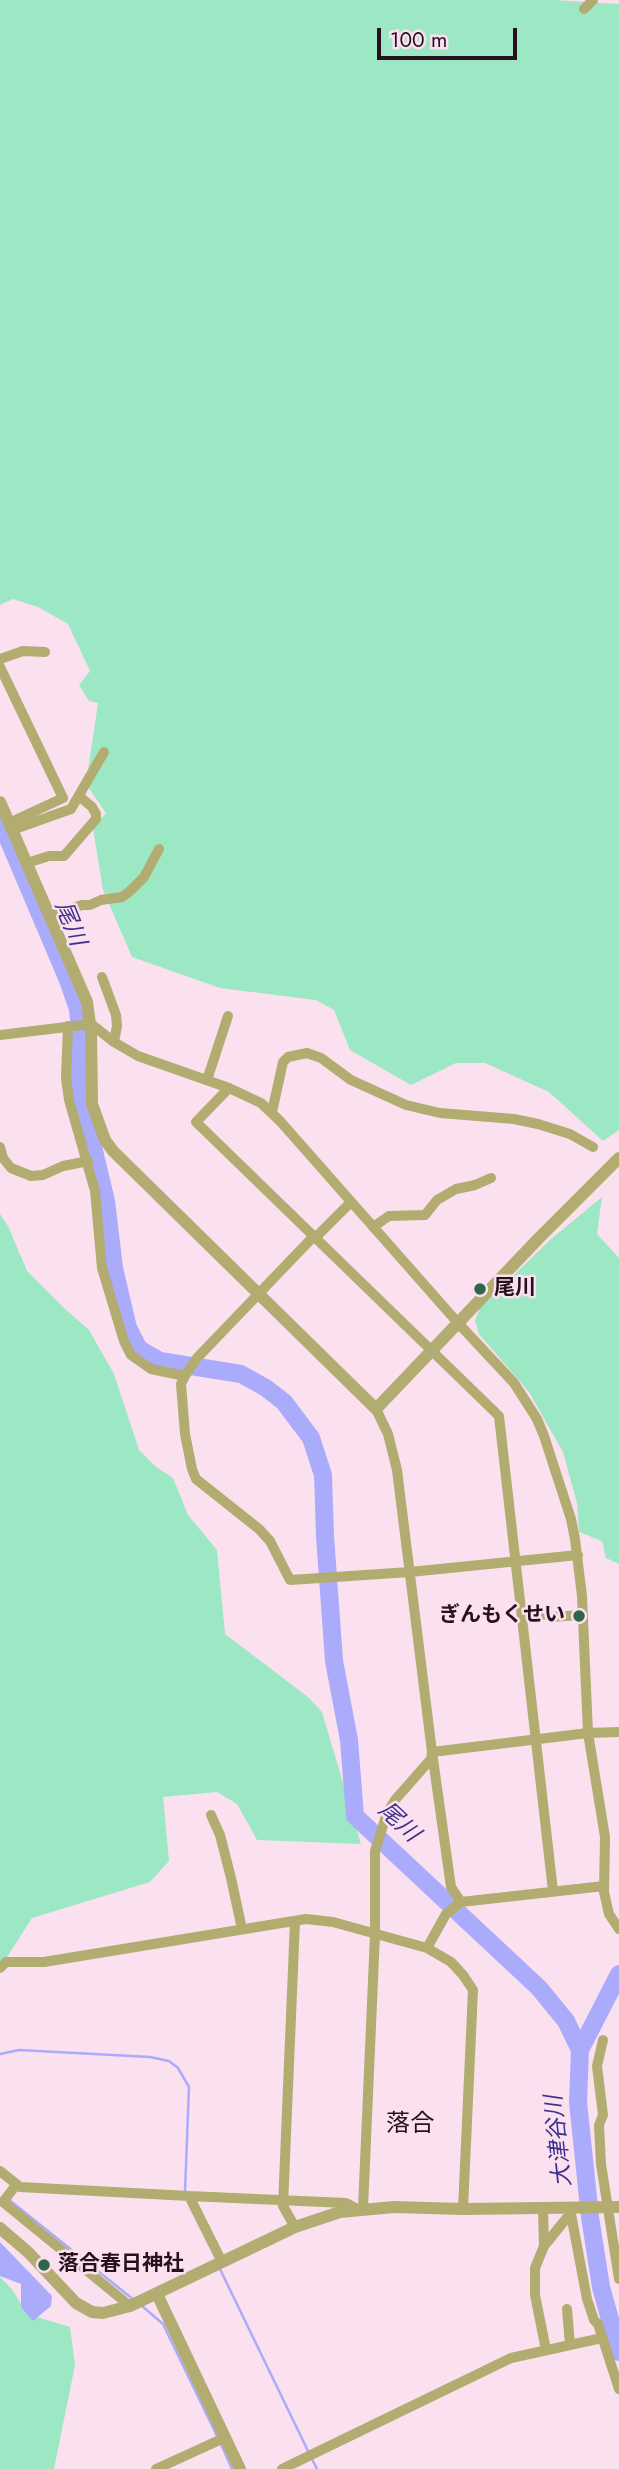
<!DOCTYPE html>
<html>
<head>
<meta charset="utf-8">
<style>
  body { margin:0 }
  #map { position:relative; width:619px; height:2469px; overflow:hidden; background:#fbe0ef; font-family:Jost,sans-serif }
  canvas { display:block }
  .scale { position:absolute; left:377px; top:28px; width:140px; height:32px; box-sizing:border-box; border:4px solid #27111f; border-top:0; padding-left:9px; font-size:21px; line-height:24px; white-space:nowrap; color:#27111f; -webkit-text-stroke:5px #fbe0ef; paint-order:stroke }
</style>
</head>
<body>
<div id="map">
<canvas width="619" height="2469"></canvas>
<div class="scale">100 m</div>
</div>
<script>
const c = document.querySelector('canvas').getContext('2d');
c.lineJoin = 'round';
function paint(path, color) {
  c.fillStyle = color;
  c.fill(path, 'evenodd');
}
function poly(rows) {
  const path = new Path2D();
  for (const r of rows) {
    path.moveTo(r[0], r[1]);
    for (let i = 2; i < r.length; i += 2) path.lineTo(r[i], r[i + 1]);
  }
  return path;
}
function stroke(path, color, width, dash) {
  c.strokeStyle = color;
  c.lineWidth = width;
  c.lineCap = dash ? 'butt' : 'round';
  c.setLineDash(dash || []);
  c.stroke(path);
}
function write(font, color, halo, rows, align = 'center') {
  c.font = font + ' Jost,"Noto Sans JP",sans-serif';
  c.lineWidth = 5;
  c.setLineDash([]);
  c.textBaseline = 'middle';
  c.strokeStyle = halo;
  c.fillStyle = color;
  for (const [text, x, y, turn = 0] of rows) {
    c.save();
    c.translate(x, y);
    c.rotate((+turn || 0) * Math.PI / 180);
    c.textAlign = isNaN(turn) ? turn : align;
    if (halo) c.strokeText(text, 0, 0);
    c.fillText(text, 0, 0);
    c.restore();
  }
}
paint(poly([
  [0,0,554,0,619,4,619,1130,603,1141,549,1092,485,1063,456,1063,411,1085,350,1050,334,1010,316,1000,220,988,132,957,103,890,93,828,106,813,86,784,98,703,89,701,79,685,90,671,68,624,38,607,13,599,0,605],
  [602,1197,597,1234,619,1258,619,1564,606,1558,602,1541,579,1532,577,1503,563,1452,529,1392,479,1334,475,1321,480,1308,550,1240],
  [0,1214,8,1226,27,1271,62,1306,89,1330,114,1374,139,1450,156,1467,173,1478,188,1515,217,1550,225,1634,308,1697,322,1712,361,1844,257,1840,237,1804,217,1792,163,1797,169,1861,150,1882,32,1918,0,1968],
  [0,2277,12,2289,27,2314,70,2327,75,2365,54,2469,0,2469]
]), '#9ce8c4');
paint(poly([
  [0,2242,52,2296,51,2306,33,2321,21,2307,21,2284,0,2276]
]), '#ababfc');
stroke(poly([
  [0,2054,19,2050,150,2057,169,2061,178,2068,189,2087,185,2191],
  [8,2199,134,2300],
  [219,2267,309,2453],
  [142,2306,163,2324,218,2438],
  [221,2444,232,2469],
  [312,2459,317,2469]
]), '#ababfc', 2.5);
stroke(poly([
  [0,820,68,980,78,1009,80,1032,78,1084,106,1201,114,1268,128,1328,139,1349,160,1361,241,1374,266,1388,284,1402,311,1438,323,1475,325,1536,334,1661,349,1740,355,1816,539,1988,566,2021,580,2050],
  [619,1974,580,2050,578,2102,590,2217,601,2287,619,2352]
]), '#ababfc', 18);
stroke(poly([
  [584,9,593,0],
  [0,659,23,651,45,652],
  [0,667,63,798,9,823],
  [12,830,71,809,104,752],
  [27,863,49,856,64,856,96,819,96,814,92,807,79,796],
  [50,915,82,905,90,905,101,900,122,897,129,892,144,877,159,849],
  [102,977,116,1015,117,1026,114,1042],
  [68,1026,66,1078,69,1100,95,1191,102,1268,124,1341,131,1355,151,1369,185,1376],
  [0,1035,91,1024,114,1042,138,1056,229,1088,261,1103,280,1121,458,1323,514,1383,537,1419,544,1436,571,1519,575,1539,582,1596,588,1733,605,1837,604,1892,609,1914,619,1929],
  [207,1080,228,1016],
  [229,1088,196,1122,499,1416,553,1891],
  [272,1112,283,1062,288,1057,307,1053,321,1058,351,1080,406,1105,440,1113,514,1119,538,1124,570,1134,593,1147],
  [0,1147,3,1158,11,1168,31,1176,43,1175,63,1166,88,1161],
  [373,1227,389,1216,425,1215,437,1200,456,1189,475,1185,491,1178],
  [314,1236,197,1358,185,1376,181,1384,185,1434,192,1469,196,1479,259,1529,270,1541,290,1580,410,1572,578,1555],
  [315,1238,351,1202],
  [523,1617,546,1614,550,1617,583,1615],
  [211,1815,220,1835,231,1878,242,1929],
  [461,1902,451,1887,432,1752,588,1733,619,1732],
  [427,1948,446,1914,461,1902,604,1886],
  [0,1968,6,1962,44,1962,306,1919,333,1922,427,1948,451,1962,463,1975,473,1990,463,2209],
  [603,2040,597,2066,603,2115,599,2125,601,2164,619,2279],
  [0,2171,20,2187,189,2196,222,2262],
  [16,2185,3,2202,130,2306],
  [189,2196,346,2203,357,2209],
  [363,2208,375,1935,375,1851,387,1813,395,1800,431,1759,432,1752,397,1470,388,1434,376,1409],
  [543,2209,544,2246,535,2268,535,2295,546,2350],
  [570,2209,587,2299,594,2320,598,2324,619,2389],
  [295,2227,283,2206,295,1921],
  [544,2246,570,2214],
  [567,2309,570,2345],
  [156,2469,224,2438],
  [282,2469,511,2358,602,2338]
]), '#b2ac71', 10);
stroke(poly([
  [0,802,87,1002,91,1032,92,1104,105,1140,113,1151,376,1409,538,1239,619,1158],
  [0,2228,28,2252,76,2303,92,2312,103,2313,130,2306,295,2227,340,2212,394,2207,463,2209,619,2207],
  [157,2294,240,2469]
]), '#b2ac71', 12);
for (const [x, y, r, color] of [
  [480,1289,7,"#2d654d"],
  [579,1616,7,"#2d654d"],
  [44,2265,7,"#2d654d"]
]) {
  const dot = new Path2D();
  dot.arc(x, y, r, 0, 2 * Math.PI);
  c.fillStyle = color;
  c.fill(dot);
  stroke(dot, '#fbe0ef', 2.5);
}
write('bold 21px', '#27111f', '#fbe0ef', [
  ["尾川",494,1289],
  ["ぎんもくせい",565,1616,"right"],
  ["落合春日神社",58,2265]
], 'left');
write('italic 23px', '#3e318d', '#fbe0ef', [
  ["尾川",69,924,68],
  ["尾川",398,1823,43],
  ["大津谷川",560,2141,-96]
]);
write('24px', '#27111f', '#fbe0ef', [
  ["落合",410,2125]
]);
</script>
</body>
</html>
